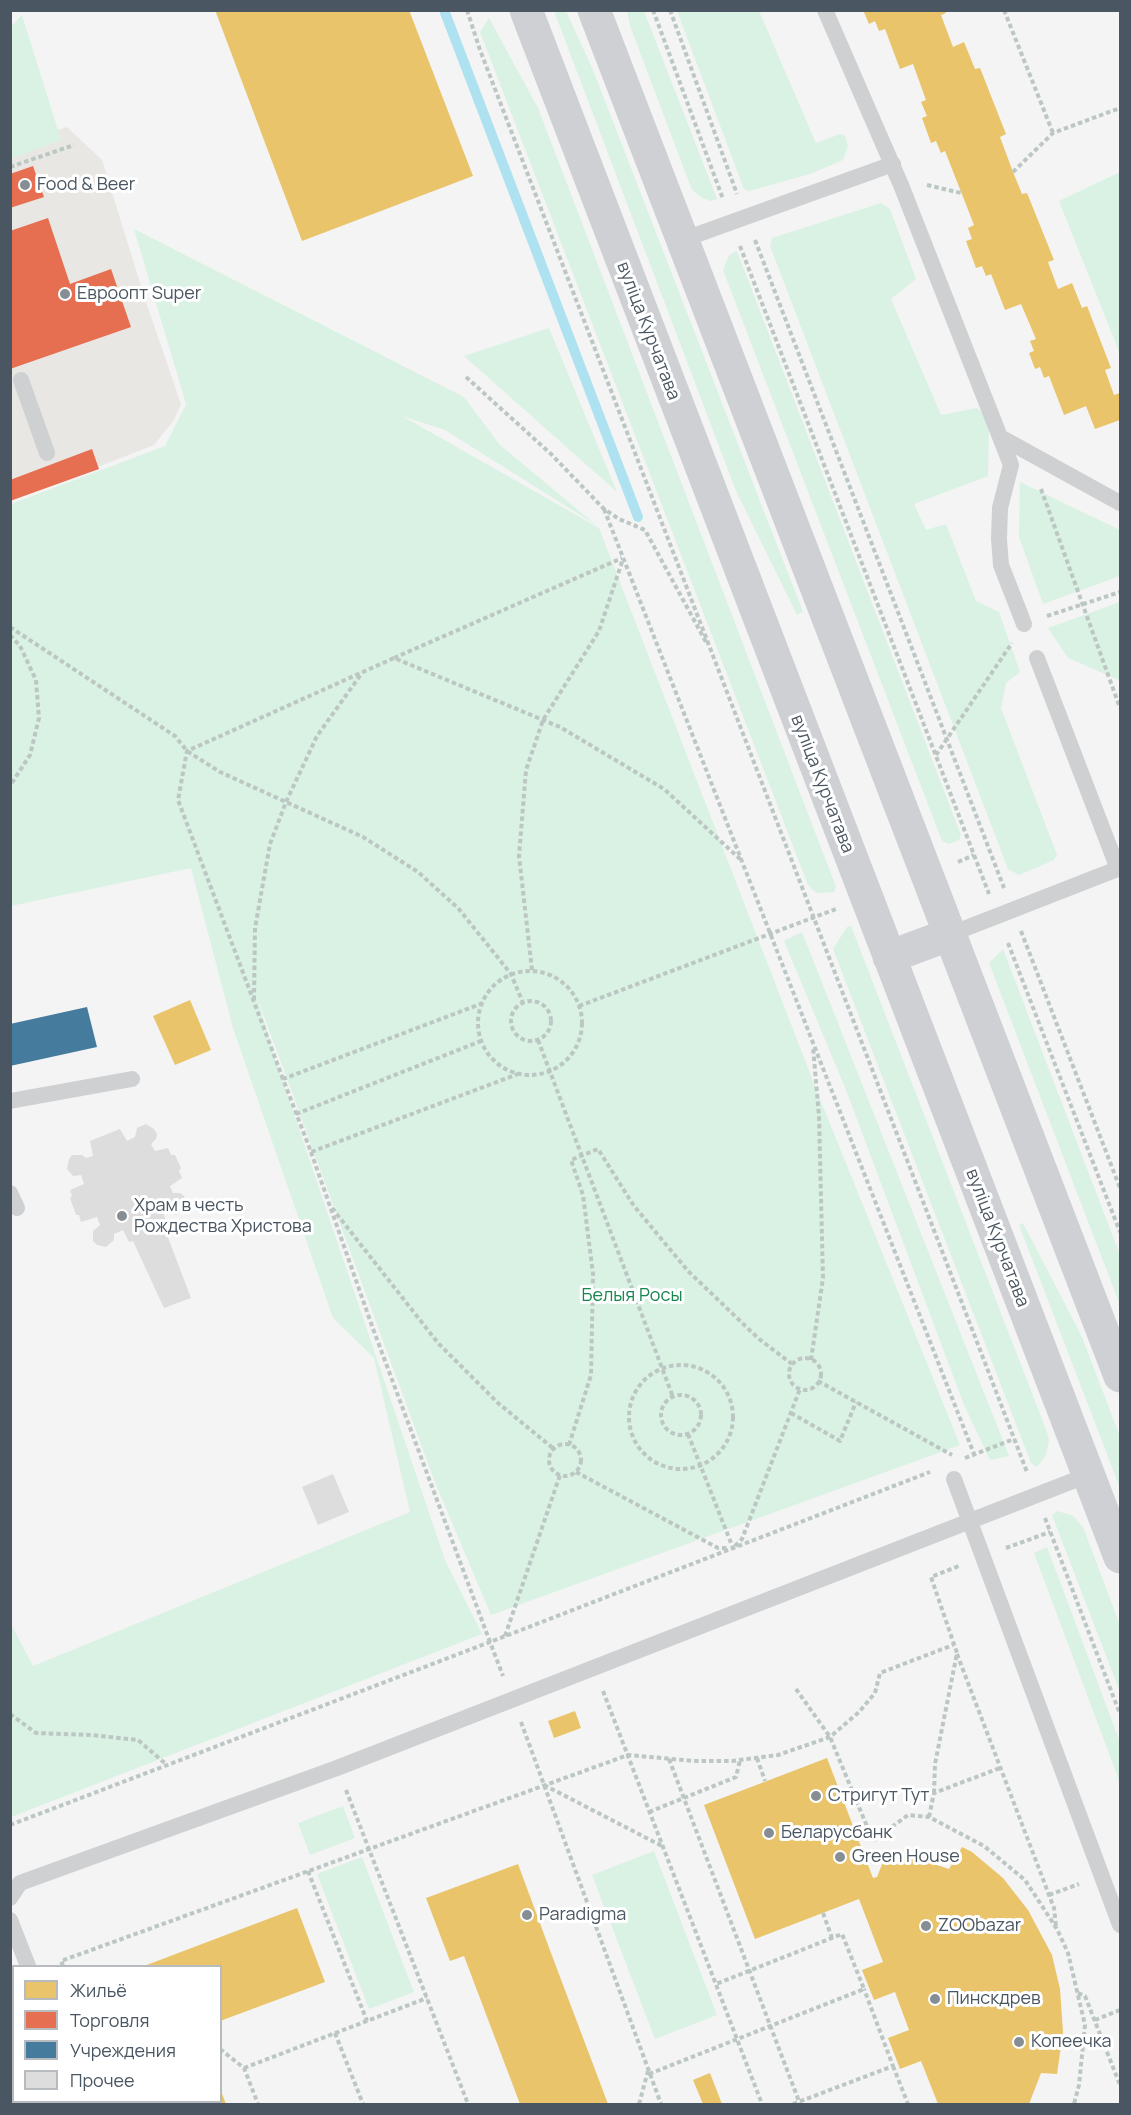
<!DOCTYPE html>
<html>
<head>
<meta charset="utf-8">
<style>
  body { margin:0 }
  #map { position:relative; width:1131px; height:2115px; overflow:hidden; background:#f4f4f4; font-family:Manrope,sans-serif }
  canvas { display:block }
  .frame { position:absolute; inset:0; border:12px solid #4a5661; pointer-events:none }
  .legend { position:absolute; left:12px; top:1965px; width:210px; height:138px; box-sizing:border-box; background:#fff; border:2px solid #b7bbc0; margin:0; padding:8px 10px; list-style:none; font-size:18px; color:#4a5661 }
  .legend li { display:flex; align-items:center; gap:12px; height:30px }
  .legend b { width:30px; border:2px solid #b7bbc0 }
</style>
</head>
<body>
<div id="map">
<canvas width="1131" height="2115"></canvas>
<div class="frame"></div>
<ul class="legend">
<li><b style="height:16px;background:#e9c46a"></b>Жильё</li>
<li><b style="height:16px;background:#e76f51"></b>Торговля</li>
<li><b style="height:16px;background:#457b9d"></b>Учреждения</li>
<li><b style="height:16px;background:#ddddde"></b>Прочее</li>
</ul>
</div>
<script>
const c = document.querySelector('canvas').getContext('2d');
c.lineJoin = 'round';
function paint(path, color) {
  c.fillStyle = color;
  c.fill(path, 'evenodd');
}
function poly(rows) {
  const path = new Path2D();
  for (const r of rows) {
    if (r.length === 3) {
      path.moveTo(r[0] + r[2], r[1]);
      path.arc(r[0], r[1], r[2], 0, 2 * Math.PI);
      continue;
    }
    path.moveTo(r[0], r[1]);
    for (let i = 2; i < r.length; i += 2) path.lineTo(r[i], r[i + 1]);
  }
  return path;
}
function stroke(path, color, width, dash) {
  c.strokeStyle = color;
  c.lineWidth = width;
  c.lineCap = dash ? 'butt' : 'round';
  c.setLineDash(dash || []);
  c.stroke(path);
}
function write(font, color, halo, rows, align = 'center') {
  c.font = font + ' Manrope,sans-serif';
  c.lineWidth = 6;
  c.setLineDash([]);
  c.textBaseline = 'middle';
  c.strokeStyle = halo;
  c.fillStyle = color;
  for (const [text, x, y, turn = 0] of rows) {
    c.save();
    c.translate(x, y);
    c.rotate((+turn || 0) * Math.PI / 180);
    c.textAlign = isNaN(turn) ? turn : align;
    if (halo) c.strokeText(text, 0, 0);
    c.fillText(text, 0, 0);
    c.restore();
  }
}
paint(poly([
  [67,127,102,160,144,296,181,404,174,420,154,445,11,501,10,147]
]), '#e8e7e3');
paint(poly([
  [554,11,566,11,593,70,803,612,797,615,736,491],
  [627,11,644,11,717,199,711,201,702,198,692,190,630,26],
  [677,11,759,11,816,143,840,134,845,136,848,146,843,160,810,174,749,191,744,189],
  [22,15,61,140,11,159,11,27],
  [489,18,538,108,836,887,834,892,816,893,808,885,480,32],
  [1120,172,1120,354,1059,201],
  [881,203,890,209,916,279,891,299,941,415,977,408,986,415,989,429,988,476,914,504,926,530,946,524,976,601,999,612,1020,672,1006,683,1001,708,1057,855,1054,860,1019,875,1008,869,770,246,772,238],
  [134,229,464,397,499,444,596,525,445,430,402,416,599,528,818,1094,960,1445,491,1615,434,1480,257,997,275,1058,445,1560,482,1634,11,1817,11,1624,33,1666,410,1512,374,1358,333,1318,233,1028,191,868,11,906,11,504,165,446,186,404],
  [737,251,961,835,959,840,949,844,942,841,723,270,729,255],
  [549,328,617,492,464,356],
  [1020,482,1120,530,1120,576,1043,604,1019,537],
  [1120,602,1120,680,1119,680,1068,658,1048,628],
  [851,926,1047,1432,1049,1440,1046,1455,1037,1467,1031,1463,833,949,847,927],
  [802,932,1009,1456,990,1460,964,1405,846,1090,784,941],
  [1003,949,1120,1255,1120,1305,989,963],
  [1023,1223,1082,1337,1120,1437,1120,1488,1019,1225],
  [1058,1511,1073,1516,1083,1527,1120,1625,1120,1692,1052,1515],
  [1047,1547,1120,1742,1120,1783,1034,1553],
  [343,1806,355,1838,310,1855,298,1823],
  [654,1851,717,2015,655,2039,592,1875],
  [362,1857,414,1992,369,2009,317,1874]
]), '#d9f2e3');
paint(poly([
  [215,10,409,10,473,176,302,241],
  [863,10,945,10,946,13,941,15,953,47,964,42,975,69,980,68,1006,134,1000,137,1013,172,1022,194,1027,193,1054,260,1048,262,1058,289,1072,283,1082,308,1087,306,1111,368,1105,370,1114,395,1120,393,1120,420,1095,429,1086,406,1064,415,1049,376,1044,378,1040,367,1035,369,1029,353,1034,351,1030,341,1036,339,1021,304,1005,310,991,274,986,276,982,266,976,268,966,241,972,239,968,228,974,225,945,151,941,153,936,141,931,143,922,118,927,116,921,102,926,100,913,64,900,69,885,29,879,31,875,21,869,24],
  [190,1000,211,1050,175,1065,153,1016],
  [575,1711,581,1728,554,1738,548,1721],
  [827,1758,873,1878,877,1877,888,1849,949,1869,962,1847,972,1852,1003,1878,1028,1910,1052,1955,1060,1989,1063,2032,1057,2074,1041,2073,1029,2104,938,2104,921,2061,900,2069,888,2038,909,2030,895,1992,874,2000,862,1970,883,1962,859,1899,755,1939,704,1805],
  [518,1864,551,1953,608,2104,520,2104,464,1956,450,1961,426,1898],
  [297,1908,325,1982,220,2021,220,1966,144,1966],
  [710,2073,722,2104,703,2104,693,2080],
  [221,2091,226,2104,137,2104,136,2102,220,2102]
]), '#e9c46a');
paint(poly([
  [33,166,44,197,10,208,10,174],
  [48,218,70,284,111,269,131,327,10,369,10,231],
  [92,449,99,469,10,501,10,480]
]), '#e76f51');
paint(poly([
  [87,1007,97,1047,10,1066,10,1024]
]), '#457b9d');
stroke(poly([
  [444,10,638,517]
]), '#aee2f0', 10);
paint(poly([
  [146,1124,154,1129,157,1134,156,1139,151,1144,155,1151,168,1148,171,1155,175,1155,181,1168,179,1171,182,1178,170,1186,173,1193,180,1193,184,1196,187,1205,185,1210,176,1215,167,1209,163,1212,167,1225,164,1227,191,1298,164,1308,133,1241,129,1242,123,1230,114,1234,114,1240,106,1247,97,1245,93,1241,93,1231,100,1225,97,1217,81,1222,79,1215,76,1215,70,1198,72,1196,70,1190,84,1184,81,1175,73,1176,67,1169,69,1159,72,1155,82,1155,86,1158,93,1156,90,1141,120,1129,127,1141,135,1137,137,1128],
  [333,1474,349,1512,318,1525,302,1487]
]), '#ddddde');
stroke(poly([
  [467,10,480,50,1027,1472],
  [653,10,723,199],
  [670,10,737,194],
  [1004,10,1053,133],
  [10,167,74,145],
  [1013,172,1053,133,1120,108],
  [927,185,961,193],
  [755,240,1004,888],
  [740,246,989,894],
  [466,377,551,454,604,509,619,519,645,530,706,642],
  [1041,489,1120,708],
  [604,509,974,1454],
  [1047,616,1120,592],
  [10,627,175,736,187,751,220,772,363,837,418,872,458,908,511,974,523,1003],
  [10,635,20,646,36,680,39,718,30,755,10,786],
  [394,658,622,558],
  [936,755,1012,643],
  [958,862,974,855],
  [1021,931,1120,1188],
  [1008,943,1120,1232],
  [532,970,519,856,526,770,543,720,599,631,623,559],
  [530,1023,52],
  [254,1000,255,928,270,844,286,802,317,736,362,673],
  [531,1021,20],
  [483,1003,283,1079,311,1152,518,1074],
  [579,1006,836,909],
  [538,1040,673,1397],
  [283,1079,178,800,187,751,394,658,560,727,664,789,740,859],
  [296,1114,481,1041],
  [311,1152,372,1326,490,1642,930,1472],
  [332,1208,438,1343,498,1403,554,1449],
  [805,1374,16],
  [811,1360,823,1278,819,1116,813,1047],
  [681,1417,52],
  [818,1381,952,1455],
  [681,1415,20],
  [791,1413,840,1441,856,1402],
  [688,1434,733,1548],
  [565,1460,16],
  [569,1445,591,1375,593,1274,583,1195,571,1160,598,1149,634,1206,688,1271,759,1339,792,1364],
  [965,1458,1014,1439],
  [576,1472,718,1548,729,1548],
  [1045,1518,1120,1714],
  [735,1546,742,1539,800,1389],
  [1006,1548,1050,1532],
  [505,1636,560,1475],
  [957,1654,1054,1908,1056,1926],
  [796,1689,830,1737,873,1841,908,1815,929,1817,984,1846,1025,1880,1057,1929,1068,1953,1085,2025,1079,2085,1074,2104],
  [603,1691,762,2104],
  [10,1714,36,1733,91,1735,138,1740,167,1765],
  [521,1722,661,2104],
  [757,1758,765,1781],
  [669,1759,800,2104],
  [544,1785,662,1846],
  [346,1790,468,2104],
  [934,1793,935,1764,957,1653,931,1577,959,1566],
  [649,1812,736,1777,740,1760],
  [929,1817,934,1793,1000,1768],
  [10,1825,490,1642,503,1676],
  [308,1871,367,2021],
  [1049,1895,1079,1884],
  [823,1913,832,1938],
  [63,1966,61,1961,628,1755,694,1761,732,1761,778,1755,830,1737,859,1712,875,1693,880,1673,953,1645],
  [1078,1993,1085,1996,1120,2085],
  [1095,2020,1120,2010],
  [335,2033,363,2104],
  [10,2043,14,2051],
  [220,2049,244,2068,258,2104],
  [893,2066,908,2104],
  [244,2068,427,1998],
  [649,2074,864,1989,842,1934,716,1984],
  [33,2102,34,2104],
  [115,2102,116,2104],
  [639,2104,648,2071],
  [793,2104,893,2066,864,1989]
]), '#bcc7c4', 4, [4.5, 3]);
stroke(poly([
  [825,10,901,185,1011,465,1000,508,999,539,1001,565,1024,624],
  [682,240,893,164],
  [21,380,47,453],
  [1002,438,1120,503],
  [1037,658,1118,869],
  [951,934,1120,868],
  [10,1101,132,1079],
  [10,1193,17,1208],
  [954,1479,1120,1925],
  [10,1898,20,1883,337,1768,1088,1475],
  [10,1920,28,1966],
  [80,2102,81,2104]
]), '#ced0d2', 16);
stroke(poly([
  [526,10,1120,1557],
  [594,10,1120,1376],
  [889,957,951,934]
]), '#ced0d4', 33);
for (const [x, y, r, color] of [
  [25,185,6,"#868d94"],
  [65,294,6,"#868d94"],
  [122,1216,6,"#868d94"],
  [816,1796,6,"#868d94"],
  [769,1833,6,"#868d94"],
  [840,1857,6,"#868d94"],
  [527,1915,6,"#868d94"],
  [926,1926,6,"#868d94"],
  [935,1999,6,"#868d94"],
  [1019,2042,6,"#868d94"]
]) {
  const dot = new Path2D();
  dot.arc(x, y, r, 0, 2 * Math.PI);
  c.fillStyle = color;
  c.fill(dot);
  stroke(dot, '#fff', 2);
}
write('18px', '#4a5661', '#fff', [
  ["Food & Beer",37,185],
  ["Евроопт Super",77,294],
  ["Храм в честь",134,1206],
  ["Рождества Христова",134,1227],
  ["Стригут Тут",828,1796],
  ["Беларусбанк",781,1833],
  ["Green House",852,1857],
  ["Paradigma",539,1915],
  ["ZOObazar",938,1926],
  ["Пинскдрев",947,1999],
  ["Копеечка",1031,2042]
], 'left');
write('18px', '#4a5661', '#fff', [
  ["вуліца Курчатава",648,331,69],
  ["вуліца Курчатава",822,784,69],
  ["вуліца Курчатава",997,1238,69]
]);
write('18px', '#17864f', '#fff', [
  ["Белыя Росы",632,1296]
]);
</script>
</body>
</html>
